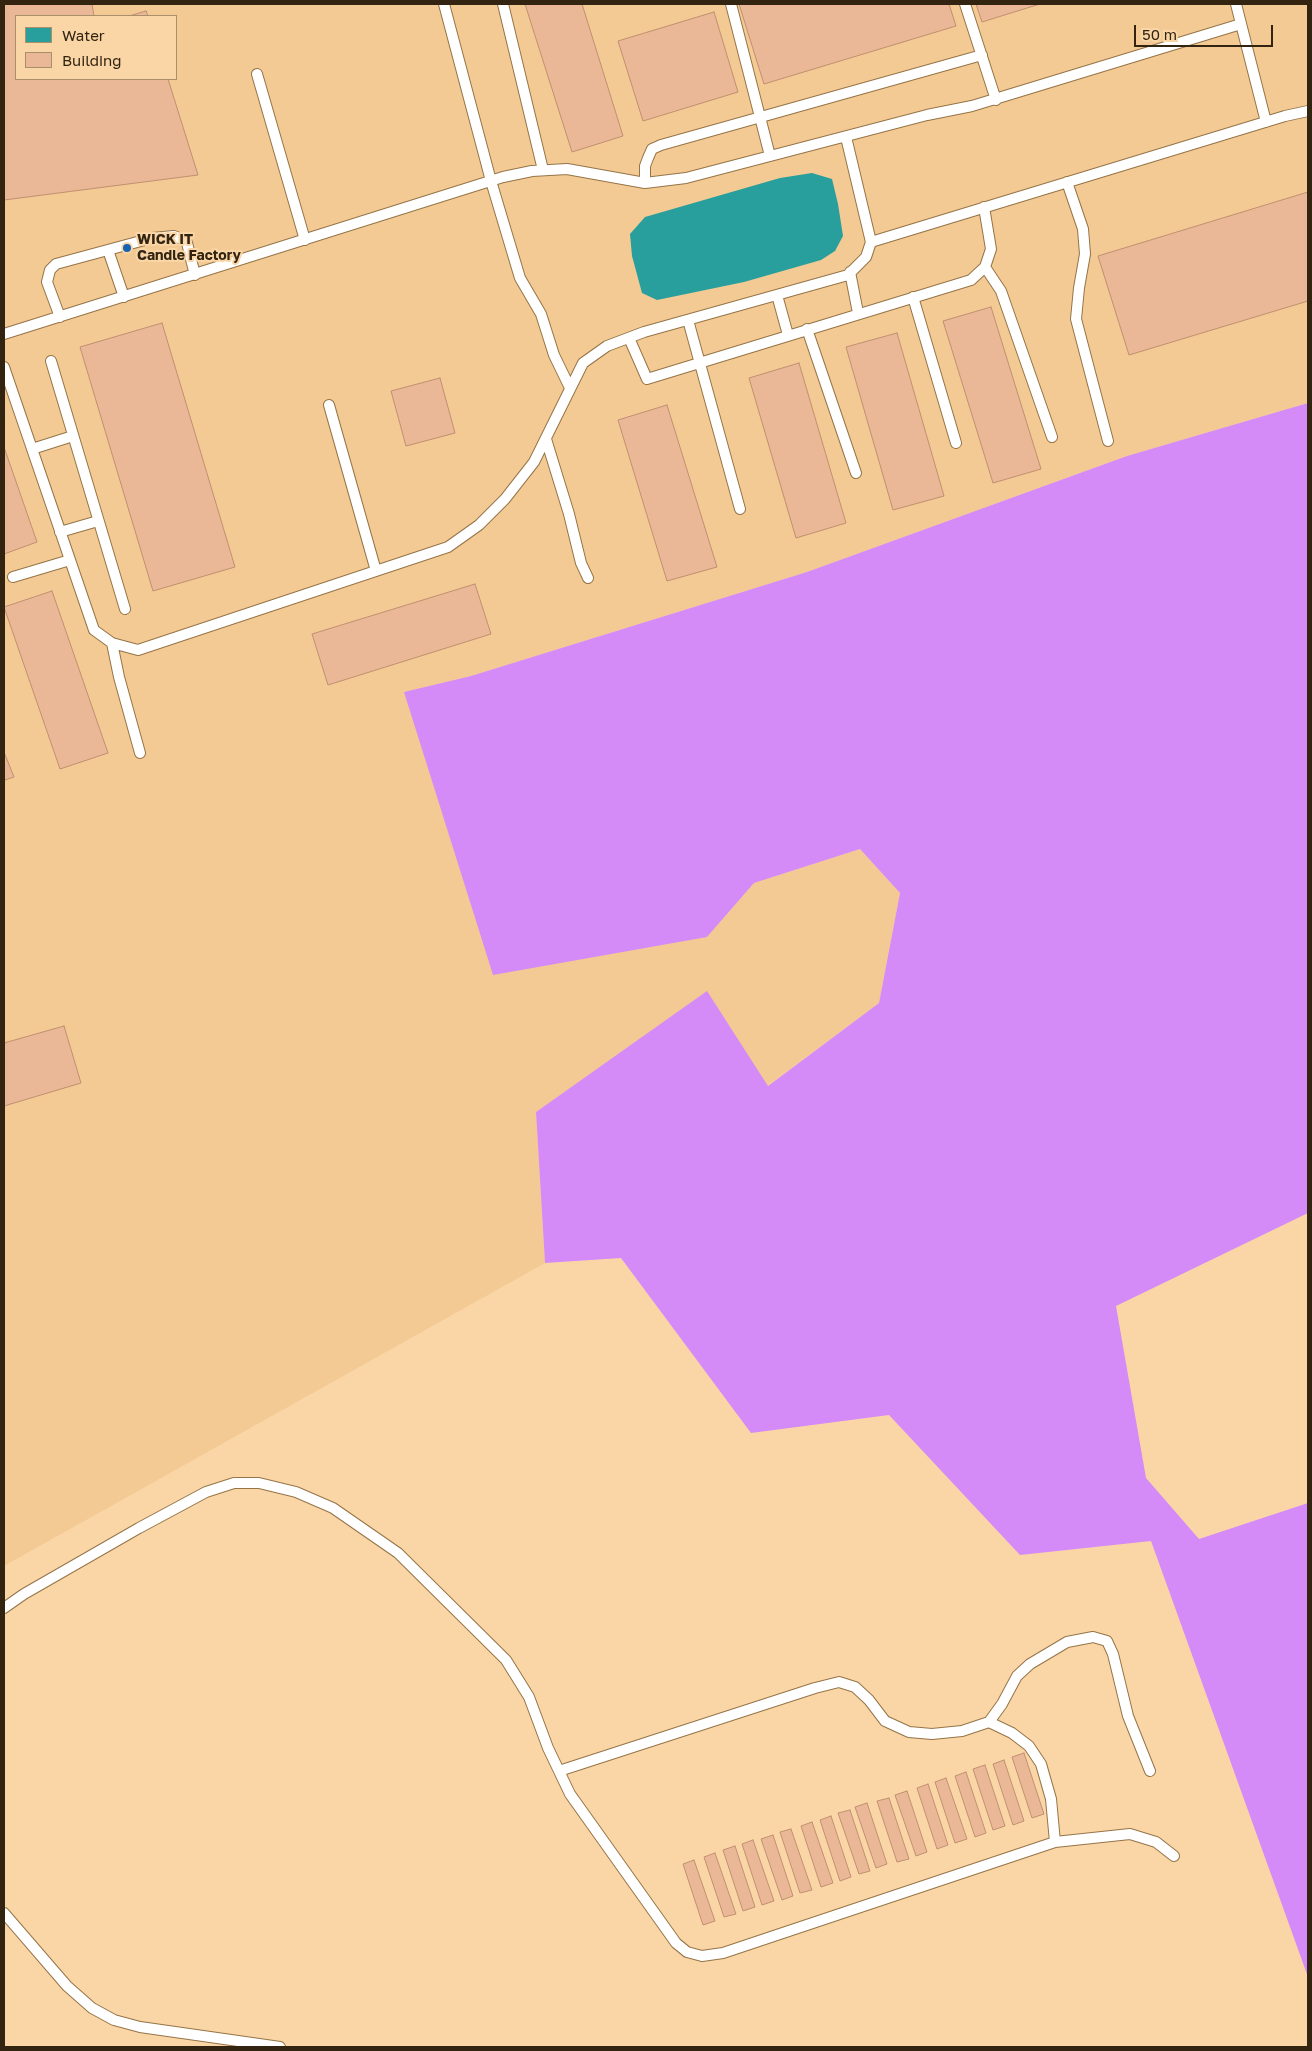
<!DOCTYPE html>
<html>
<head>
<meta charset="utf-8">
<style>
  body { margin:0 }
  #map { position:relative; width:1312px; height:2051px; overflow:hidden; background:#fad6a7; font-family:"Golos Text",sans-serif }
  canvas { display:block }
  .frame { position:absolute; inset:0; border:5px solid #322411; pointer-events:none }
  .legend { position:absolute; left:15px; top:15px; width:162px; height:65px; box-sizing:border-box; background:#fad6a7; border:1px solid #aa8f6b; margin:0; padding:6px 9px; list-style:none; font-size:15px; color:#322411 }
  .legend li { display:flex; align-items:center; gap:10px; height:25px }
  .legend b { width:25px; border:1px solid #aa8f6b }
  .scale { position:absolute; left:1134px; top:25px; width:139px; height:22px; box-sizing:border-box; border:2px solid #322411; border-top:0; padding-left:6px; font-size:15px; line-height:18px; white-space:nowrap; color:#322411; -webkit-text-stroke:4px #fad6a7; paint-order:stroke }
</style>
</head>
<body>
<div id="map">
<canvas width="1312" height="2051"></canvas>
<div class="frame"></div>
<ul class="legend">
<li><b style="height:14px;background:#289e9d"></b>Water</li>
<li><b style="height:14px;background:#ebb897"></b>Building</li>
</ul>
<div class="scale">50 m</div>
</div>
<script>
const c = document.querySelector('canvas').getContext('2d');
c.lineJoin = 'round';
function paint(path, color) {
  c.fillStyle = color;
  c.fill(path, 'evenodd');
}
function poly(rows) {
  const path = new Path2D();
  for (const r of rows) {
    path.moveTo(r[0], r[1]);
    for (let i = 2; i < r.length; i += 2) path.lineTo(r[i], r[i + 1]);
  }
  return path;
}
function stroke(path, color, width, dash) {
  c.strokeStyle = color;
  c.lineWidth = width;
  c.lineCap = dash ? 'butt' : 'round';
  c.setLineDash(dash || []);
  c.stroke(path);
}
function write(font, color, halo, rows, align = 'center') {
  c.font = font + ' "Golos Text",sans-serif';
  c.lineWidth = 4;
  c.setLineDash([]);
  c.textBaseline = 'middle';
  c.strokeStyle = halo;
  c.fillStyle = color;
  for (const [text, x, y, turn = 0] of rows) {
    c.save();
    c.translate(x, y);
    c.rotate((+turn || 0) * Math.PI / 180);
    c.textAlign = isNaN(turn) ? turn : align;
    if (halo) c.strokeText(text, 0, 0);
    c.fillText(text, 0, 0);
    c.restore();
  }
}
paint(poly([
  [4,4,1308,4,1308,403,1127,456,807,572,471,676,405,692,707,937,754,883,860,849,900,893,879,1003,767,1086,707,992,536,1112,545,1263,4,1566],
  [16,16,176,16,176,79,16,79]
]), '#f3ca94');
paint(poly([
  [1308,403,1308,1213,1116,1306,1146,1478,1199,1539,1308,1503,1308,1977,1151,1541,1020,1555,889,1415,751,1433,621,1258,545,1263,536,1112,707,991,768,1086,879,1003,900,893,860,849,754,883,707,937,493,975,404,692,471,676,807,572,1127,456]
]), '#d48bf7');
paint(poly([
  [812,173,832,179,838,204,843,236,835,251,821,260,744,282,657,300,642,293,632,256,630,234,645,217,780,178]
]), '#289e9d');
const building = poly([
  [4,4,92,4,94,16,16,16,16,79,168,79,198,175,4,200,4,4],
  [525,4,582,4,623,136,572,152,525,4],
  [739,4,949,4,956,26,764,84,739,4],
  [976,4,1040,4,982,22,976,4],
  [146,11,148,16,129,16,146,11],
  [714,12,738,92,643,121,618,41,714,12],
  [1308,192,1308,301,1129,355,1098,256,1308,192],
  [991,307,1041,469,993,483,943,321,991,307],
  [162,323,235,567,153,591,80,347,162,323],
  [897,333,944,496,893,510,846,347,897,333],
  [799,363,846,523,796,538,749,378,799,363],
  [440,378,455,433,406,446,391,391,440,378],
  [667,405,717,567,667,581,618,420,667,405],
  [4,447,37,542,4,554,4,447],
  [475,584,491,634,328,685,312,634,475,584],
  [52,591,108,753,60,769,4,607,52,591],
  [4,752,14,777,5,780,4,776,4,752],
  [64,1026,81,1083,4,1106,4,1043,64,1026],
  [1024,1753,1044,1814,1032,1818,1012,1757,1024,1753],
  [1004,1760,1024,1821,1013,1825,993,1764,1004,1760],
  [985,1765,1005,1826,993,1830,973,1769,985,1765],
  [966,1772,986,1833,975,1837,955,1776,966,1772],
  [946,1778,967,1839,955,1843,935,1782,946,1778],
  [928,1784,948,1845,937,1849,917,1788,928,1784],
  [907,1791,927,1852,916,1856,895,1795,907,1791],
  [889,1798,909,1859,897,1862,877,1801,889,1798],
  [867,1803,887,1864,876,1868,855,1807,867,1803],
  [850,1810,870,1871,859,1874,838,1813,850,1810],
  [831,1816,851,1877,840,1881,820,1820,831,1816],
  [812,1822,833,1883,821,1887,801,1826,812,1822],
  [791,1829,812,1890,800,1893,780,1832,791,1829],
  [773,1835,793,1896,782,1900,761,1839,773,1835],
  [753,1840,774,1901,762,1905,742,1844,753,1840],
  [735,1846,755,1907,743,1911,723,1850,735,1846],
  [715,1853,736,1914,724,1917,704,1857,715,1853],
  [694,1860,715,1921,703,1925,683,1864,694,1860]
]);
paint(building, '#ebb897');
stroke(building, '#c09070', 1);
const lane = poly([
  [444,4,491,181,520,278,541,314,554,355,570,388],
  [503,4,543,170],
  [731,4,770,156],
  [965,4,996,100],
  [1236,4,1266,122],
  [257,74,305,240],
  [846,137,871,242],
  [1067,182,1083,229,1085,254,1079,288,1076,319,1108,441],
  [645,183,645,166,648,158,652,149,661,145,982,55],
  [108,250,124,297],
  [985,267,1001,291,1052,437],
  [850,272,858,313],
  [777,295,788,335],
  [913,297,956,443],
  [60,317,47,282,50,270,56,264,152,238,174,236,182,239,187,243,195,275],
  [688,320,740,509],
  [807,329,856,473],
  [4,334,503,177,532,171,567,169,645,183,686,178,927,115,972,106,1241,24],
  [629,338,647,379,971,280,985,267,991,249,984,207],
  [51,361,125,609],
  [4,367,94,630,112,643,138,650,448,547,479,525,505,499,534,462,583,363,607,346,644,332,848,275,866,257,871,242,1285,116,1308,111],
  [329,405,376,571],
  [546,439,569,514,581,563,588,578],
  [32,449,73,436],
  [60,532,98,521],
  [13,577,70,560],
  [112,643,119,677,140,753],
  [4,1608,24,1594,139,1528,206,1492,234,1483,259,1483,296,1492,333,1508,398,1553,506,1660,529,1697,548,1748,570,1794,676,1943,687,1952,702,1956,723,1953,1055,1842,1130,1834,1156,1842,1174,1856],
  [989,1722,1012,1733,1029,1746,1041,1764,1051,1799,1055,1842],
  [559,1771,815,1688,839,1682,855,1687,869,1700,885,1721,909,1732,932,1734,962,1731,989,1722,1002,1704,1017,1676,1030,1664,1067,1642,1093,1637,1107,1641,1113,1654,1128,1716,1150,1771],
  [4,1913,67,1986,92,2008,114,2020,140,2027,280,2047]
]);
stroke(lane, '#957447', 12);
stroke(lane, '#fff', 10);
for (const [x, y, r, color] of [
  [127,248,5,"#1762b1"]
]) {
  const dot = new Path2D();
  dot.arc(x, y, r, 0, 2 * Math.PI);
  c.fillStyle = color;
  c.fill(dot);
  stroke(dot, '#fad6a7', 2);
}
write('bold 14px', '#322411', '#fad6a7', [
  ["WICK IT",137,240],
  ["Candle Factory",137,256]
], 'left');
</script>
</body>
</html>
